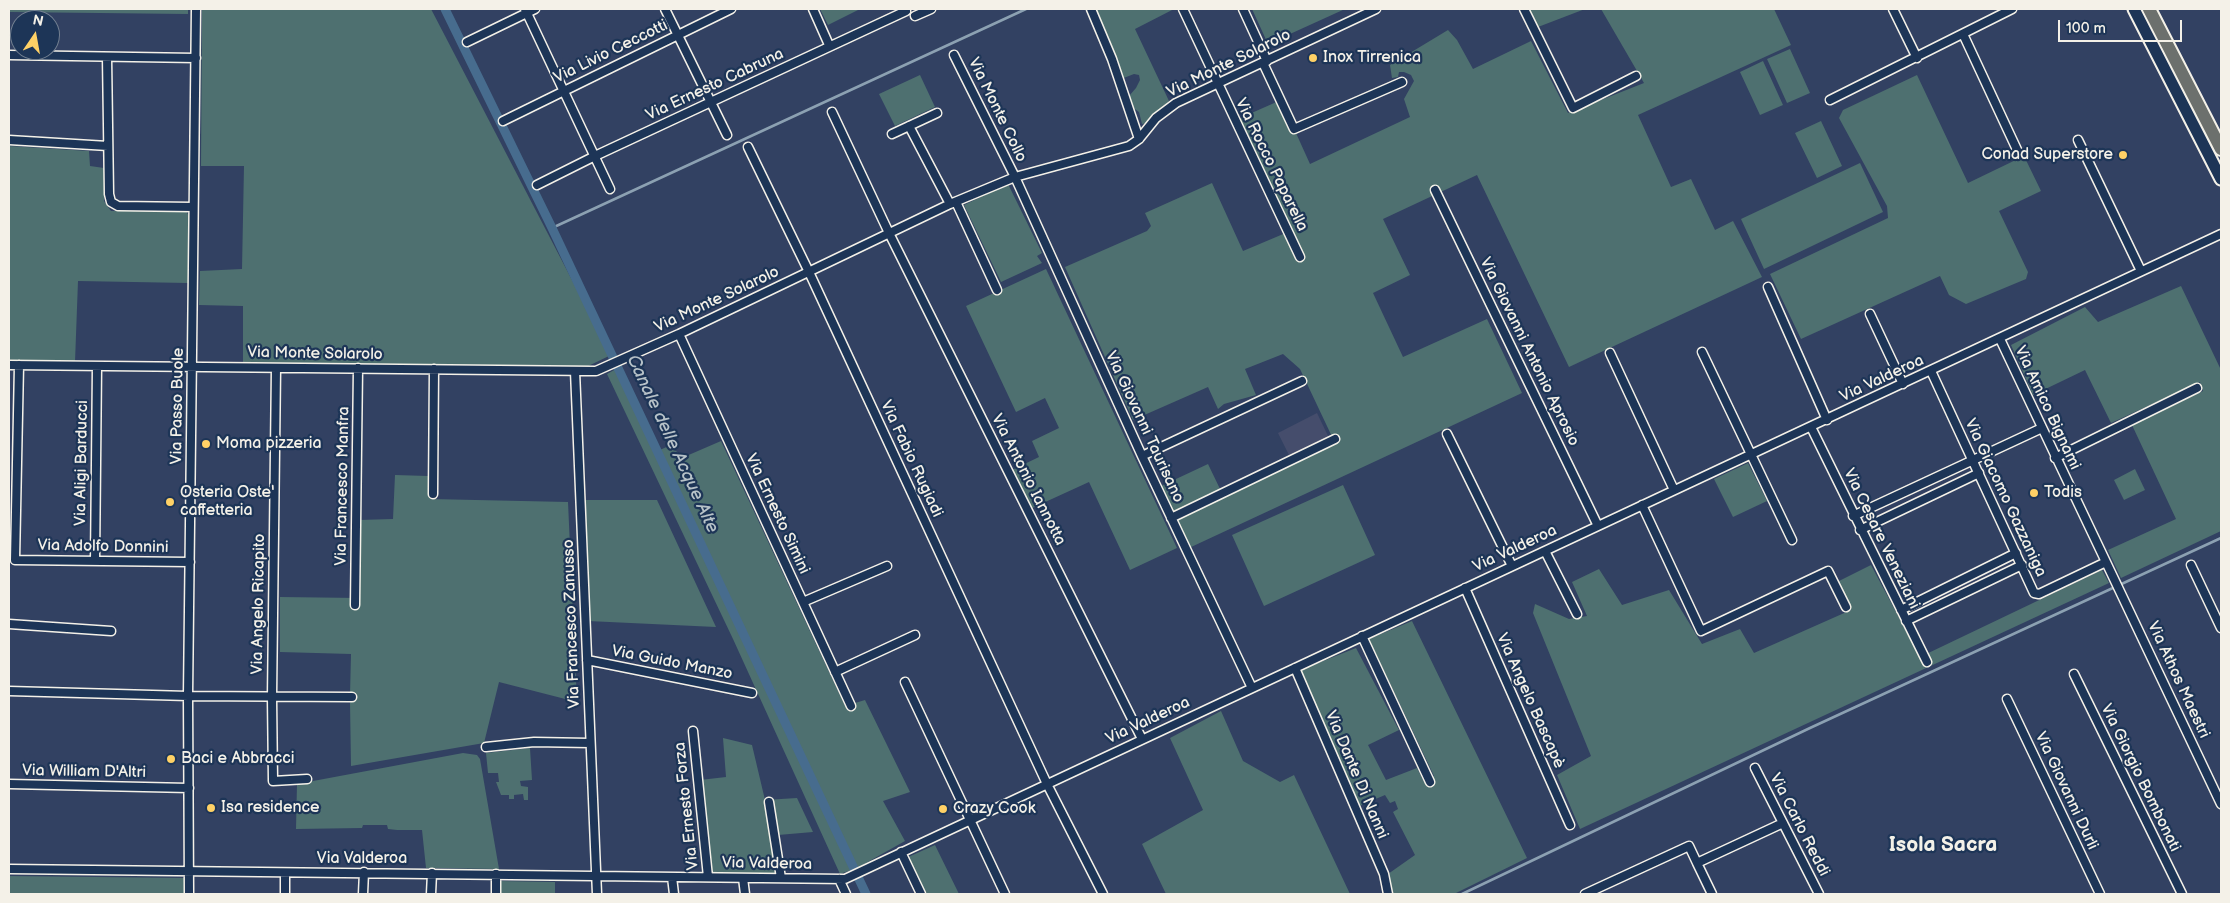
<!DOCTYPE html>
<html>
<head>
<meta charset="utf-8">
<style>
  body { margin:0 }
  #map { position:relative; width:2230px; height:903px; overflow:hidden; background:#324162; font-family:"Balsamiq Sans",sans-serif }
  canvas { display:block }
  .frame { position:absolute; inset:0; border:10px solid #f4f1e8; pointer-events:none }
  .north { position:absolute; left:10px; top:10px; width:50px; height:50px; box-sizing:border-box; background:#1d3557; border:1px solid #738091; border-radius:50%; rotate:12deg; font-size:14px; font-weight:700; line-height:20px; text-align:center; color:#f4f1e8 }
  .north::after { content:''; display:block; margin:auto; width:18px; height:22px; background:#ffd166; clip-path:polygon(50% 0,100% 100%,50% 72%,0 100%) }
  .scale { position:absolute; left:2058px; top:20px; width:124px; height:22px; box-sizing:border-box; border:2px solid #f4f1e8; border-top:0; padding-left:6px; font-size:15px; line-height:18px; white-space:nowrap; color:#f4f1e8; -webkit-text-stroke:4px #1d3557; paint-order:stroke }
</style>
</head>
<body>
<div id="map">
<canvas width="2230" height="903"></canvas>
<div class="frame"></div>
<div class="north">N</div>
<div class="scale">100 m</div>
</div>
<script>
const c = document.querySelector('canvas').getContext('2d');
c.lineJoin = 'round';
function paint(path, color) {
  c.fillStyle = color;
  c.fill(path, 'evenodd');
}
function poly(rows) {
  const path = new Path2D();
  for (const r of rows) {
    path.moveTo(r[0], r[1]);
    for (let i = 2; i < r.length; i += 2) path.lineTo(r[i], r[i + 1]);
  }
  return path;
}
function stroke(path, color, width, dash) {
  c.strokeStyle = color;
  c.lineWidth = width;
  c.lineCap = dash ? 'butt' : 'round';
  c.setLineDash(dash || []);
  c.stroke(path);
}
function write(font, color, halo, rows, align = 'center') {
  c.font = font + ' "Balsamiq Sans",sans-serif';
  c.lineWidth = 4.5;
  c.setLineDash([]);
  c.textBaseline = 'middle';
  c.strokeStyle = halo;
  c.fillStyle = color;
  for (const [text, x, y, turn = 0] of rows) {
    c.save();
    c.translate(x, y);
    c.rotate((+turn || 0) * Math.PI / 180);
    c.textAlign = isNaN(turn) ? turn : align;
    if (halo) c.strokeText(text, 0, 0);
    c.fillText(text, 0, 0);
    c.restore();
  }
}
paint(poly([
  [1317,413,1329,438,1290,457,1278,433]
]), '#454d6c');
paint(poly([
  [9,9,188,9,188,14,9,12],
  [202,9,431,9,611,355,582,369,243,363,243,306,199,305,200,271,242,269,244,166,201,166],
  [820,9,860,9,828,25],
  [1096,9,1174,9,1135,29,1169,101,1147,123,1142,124,1139,112,1132,107,1129,96,1136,88,1140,80,1139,75,1134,74,1121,79],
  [1252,9,1345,9,1268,44],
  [1530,9,1585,9,1538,27],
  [1601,9,1774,9,1791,45,1638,115,1671,187,1691,179,1715,230,1733,221,1762,277,1569,367,1477,175,1383,219,1410,275,1373,293,1403,357,1487,319,1522,393,1189,548,1175,518,1335,443,1300,369,1283,354,1245,369,1256,395,1224,404,1218,409,1208,387,1133,420,1065,267,1147,231,1151,226,1145,213,1212,183,1243,251,1288,232,1238,119,1281,100,1310,164,1410,117,1404,99,1414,81,1411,75,1404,72,1399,72,1398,77,1392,78,1390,65,1448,30,1457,40,1473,69,1531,41,1568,113,1644,83],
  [1790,49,1810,93,1787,103,1767,59],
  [1763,61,1783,105,1760,115,1740,72],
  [920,75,935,107,895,126,879,94],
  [1917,75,1968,183,2024,156,2041,191,1999,211,2028,272,2026,279,1966,304,1949,295,1940,276,1801,339,1770,274,1888,218,1887,206,1839,118,1843,110],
  [1821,121,1842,166,1817,178,1795,133],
  [9,146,89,151,90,166,104,168,104,201,111,211,186,211,189,216,188,283,78,281,75,362,9,361],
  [1860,163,1883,212,1764,269,1741,219],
  [1008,184,1042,253,1037,256,1042,263,1001,282,964,205],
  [1046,269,1177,548,1130,570,1089,482,1030,509,1012,470,1039,457,1032,441,1059,428,1045,398,1016,412,966,306],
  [2181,286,2221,370,2221,531,2121,578,2108,550,2176,519,2132,425,2203,391,2200,382,2111,423,2085,370,2033,395,2011,345,2085,307,2098,322],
  [616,369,655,452,669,446,684,457,721,441,845,706,865,700,910,792,883,801,905,841,857,868,840,874,733,639,607,374],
  [1748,463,1767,501,1733,517,1714,479],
  [1208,464,1221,491,1172,514,1159,487],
  [2135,469,2145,490,2124,500,2114,480],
  [395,475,428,476,430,499,568,502,577,702,499,682,484,743,351,766,350,703,354,696,350,695,351,654,280,652,280,597,359,598,359,520,393,519],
  [1343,485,1375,555,1264,606,1232,535],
  [584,500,657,500,716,627,588,621],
  [1871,565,1920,657,2102,570,2109,583,1580,829,1557,775,1591,756,1533,613,1535,604,1569,619,1587,616,1572,582,1599,569,1622,605,1669,590,1702,644,1740,629,1754,653,1851,610,1837,582],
  [1412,621,1527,858,1454,894,1392,894,1388,874,1415,855,1393,812,1398,809,1395,801,1390,803,1385,795,1357,807,1298,671,1356,648,1399,730,1368,745,1386,780,1417,768,1424,782,1434,776,1369,639],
  [1221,711,1243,761,1280,782,1294,775,1350,894,1166,894,1142,844,1203,810,1170,738],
  [723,738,752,745,765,800,797,798,813,832,778,835,783,875,709,876,700,780,726,777],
  [530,748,532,780,520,781,521,786,528,787,528,800,524,800,523,794,514,795,514,799,509,799,509,795,501,795,496,782,499,782,498,773,488,773,486,753],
  [463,753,477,755,480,759,499,869,426,868,422,830,397,830,388,829,387,825,363,825,362,828,296,829,297,784],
  [935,845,959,894,926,894,906,858],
  [9,876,185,878,184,894,9,894],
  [499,881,555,882,555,894,499,894]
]), '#4e7070');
stroke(poly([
  [552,228,1026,9],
  [1462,894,1810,728,2221,538]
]), '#8ca1b2', 2.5);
stroke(poly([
  [445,9,552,228,866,894]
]), '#476c8e', 9);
const street = poly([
  [525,9,610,189],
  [665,9,727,135],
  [813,9,829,45],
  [1091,9,1112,59,1139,139],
  [1183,9,1300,257],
  [1243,9,1267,61],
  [1524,9,1573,108,1636,76],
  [1893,9,1917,58],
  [915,16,931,9],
  [1963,34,2019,154],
  [467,42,535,9],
  [9,55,196,58],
  [954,55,1015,177,1142,456,1252,688],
  [107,57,109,194,111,202,118,206,193,207],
  [1263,63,1294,129,1402,82],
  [1830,100,2012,9],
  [832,112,889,233,1142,739],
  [503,121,731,9],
  [909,126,950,204],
  [892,134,937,113],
  [9,140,108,146],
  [2078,140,2141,271],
  [748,147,809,272,1047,784,1103,894],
  [537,185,595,156,906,11],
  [1435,190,1598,526],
  [956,202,997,290],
  [1768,287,1827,420],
  [1870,314,1903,384],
  [679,334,851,706],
  [2000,339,2221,804],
  [1702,352,1792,540],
  [1610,353,1674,490],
  [9,365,596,371,679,334,950,204,1015,177,1129,146,1139,139,1156,118,1176,103,1376,9],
  [19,365,15,560,190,562],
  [276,368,272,697,273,781,307,779],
  [575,371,597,894],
  [1931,371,2034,593,2039,594,2106,562],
  [1811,427,1927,662],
  [1447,434,1512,566],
  [1142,456,1302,381],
  [2055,458,2197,388],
  [433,494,434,369],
  [1642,505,1701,631,1828,571,1846,607],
  [1853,516,2042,428],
  [1171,518,1335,439],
  [1860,530,1979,473],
  [1545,551,1577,614],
  [95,561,97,366],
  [2191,565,2221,628],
  [1465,588,1570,825],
  [803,602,887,566],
  [355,605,358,368],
  [1901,610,2016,553],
  [1906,621,2022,565],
  [9,624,111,631],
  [1362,636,1430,782],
  [587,660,752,693],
  [1295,668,1384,874,1388,894],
  [835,672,915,635],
  [2074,674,2182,894],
  [905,682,1005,894],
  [9,691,188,696,352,697],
  [2007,699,2100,894],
  [693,731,708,877],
  [486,747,534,742,590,743],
  [1755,768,1819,894],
  [9,784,189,788],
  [769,802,781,878],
  [901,852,921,894],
  [9,869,845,879,2221,234],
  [285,873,285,894],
  [672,877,674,894],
  [743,878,745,894],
  [839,879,846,894],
  [189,894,188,696,196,9],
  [363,894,364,872],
  [431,894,432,873],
  [496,894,496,874],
  [1585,894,1689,846,1697,863],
  [1712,894,1697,863,1783,823]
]);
const secondary = poly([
  [2134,9,2221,179]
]);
const primary = poly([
  [2149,9,2221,149]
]);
stroke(street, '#f4f1e8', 11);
stroke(secondary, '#f4f1e8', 15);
stroke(primary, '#f4f1e8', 16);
stroke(street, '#1d3557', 8);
stroke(secondary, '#1d3557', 11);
stroke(primary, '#6c706d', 12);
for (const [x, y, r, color] of [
  [1313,58,5,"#ffd166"],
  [2123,155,5,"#ffd166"],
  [206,444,5,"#ffd166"],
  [2034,493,5,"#ffd166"],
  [170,502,5,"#ffd166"],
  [171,759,5,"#ffd166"],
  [211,808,5,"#ffd166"],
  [943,809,5,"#ffd166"]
]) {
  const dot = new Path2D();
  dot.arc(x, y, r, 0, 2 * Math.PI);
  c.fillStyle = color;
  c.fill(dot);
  stroke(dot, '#1d3557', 2);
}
write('16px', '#f4f1e8', '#1d3557', [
  ["Via Livio Ceccotti",611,52,-26],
  ["Via Monte Solarolo",1229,64,-26],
  ["Via Ernesto Cabruna",715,85,-25],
  ["Via Monte Collo",997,110,64],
  ["Via Rocco Paparella",1271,165,64],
  ["Via Monte Solarolo",717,300,-25],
  ["Via Giovanni Antonio Aprosio",1529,352,64],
  ["Via Monte Solarolo",315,354,1],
  ["Via Valderoa",1882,379,-25],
  ["Via Passo Buole",178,406,-89],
  ["Via Amico Bignami",2047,408,65],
  ["Via Giovanni Taurisano",1144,427,65],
  ["Via Fabio Rugiadi",911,459,65],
  ["Via Aligi Barducci",82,463,-89],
  ["Via Antonio Iannotta",1028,480,63],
  ["Via Francesco Manfra",343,486,-89],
  ["Via Giacomo Gazzaniga",2005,498,65],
  ["Via Ernesto Simini",777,514,65],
  ["Via Cesare Veneziani",1881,539,64],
  ["Via Adolfo Donnini",103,547,1],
  ["Via Valderoa",1515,549,-25],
  ["Via Angelo Ricapito",259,604,-89],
  ["Via Francesco Zanusso",572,624,-92],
  ["Via Guido Manzo",672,663,11],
  ["Via Athos Maestri",2178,680,65],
  ["Via Angelo Bascapè",1530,701,66],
  ["Via Valderoa",1148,721,-25],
  ["Via William D'Altri",84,772,1],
  ["Via Dante Di Nanni",1356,775,67],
  ["Via Giorgio Bombonati",2140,778,64],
  ["Via Giovanni Durli",2066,791,65],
  ["Via Ernesto Forza",687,806,-96],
  ["Via Carlo Reddi",1799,825,63],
  ["Via Valderoa",362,859],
  ["Via Valderoa",767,864,1]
]);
write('16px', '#f4f1e8', '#1d3557', [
  ["Inox Tirrenica",1323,58],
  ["Conad Superstore",2113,155,"right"],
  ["Moma pizzeria",216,444],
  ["Osteria Oste'",180,493],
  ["caffetteria",180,511],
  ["Todis",2044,493],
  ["Baci e Abbracci",181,759],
  ["Isa residence",221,808],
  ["Crazy Cook",953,809]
], 'left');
write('italic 18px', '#b7c2c8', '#1d3557', [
  ["Canale delle Acque Alte",672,444,65]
]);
write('bold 21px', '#f4f1e8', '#1d3557', [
  ["Isola Sacra",1943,846]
]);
</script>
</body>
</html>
